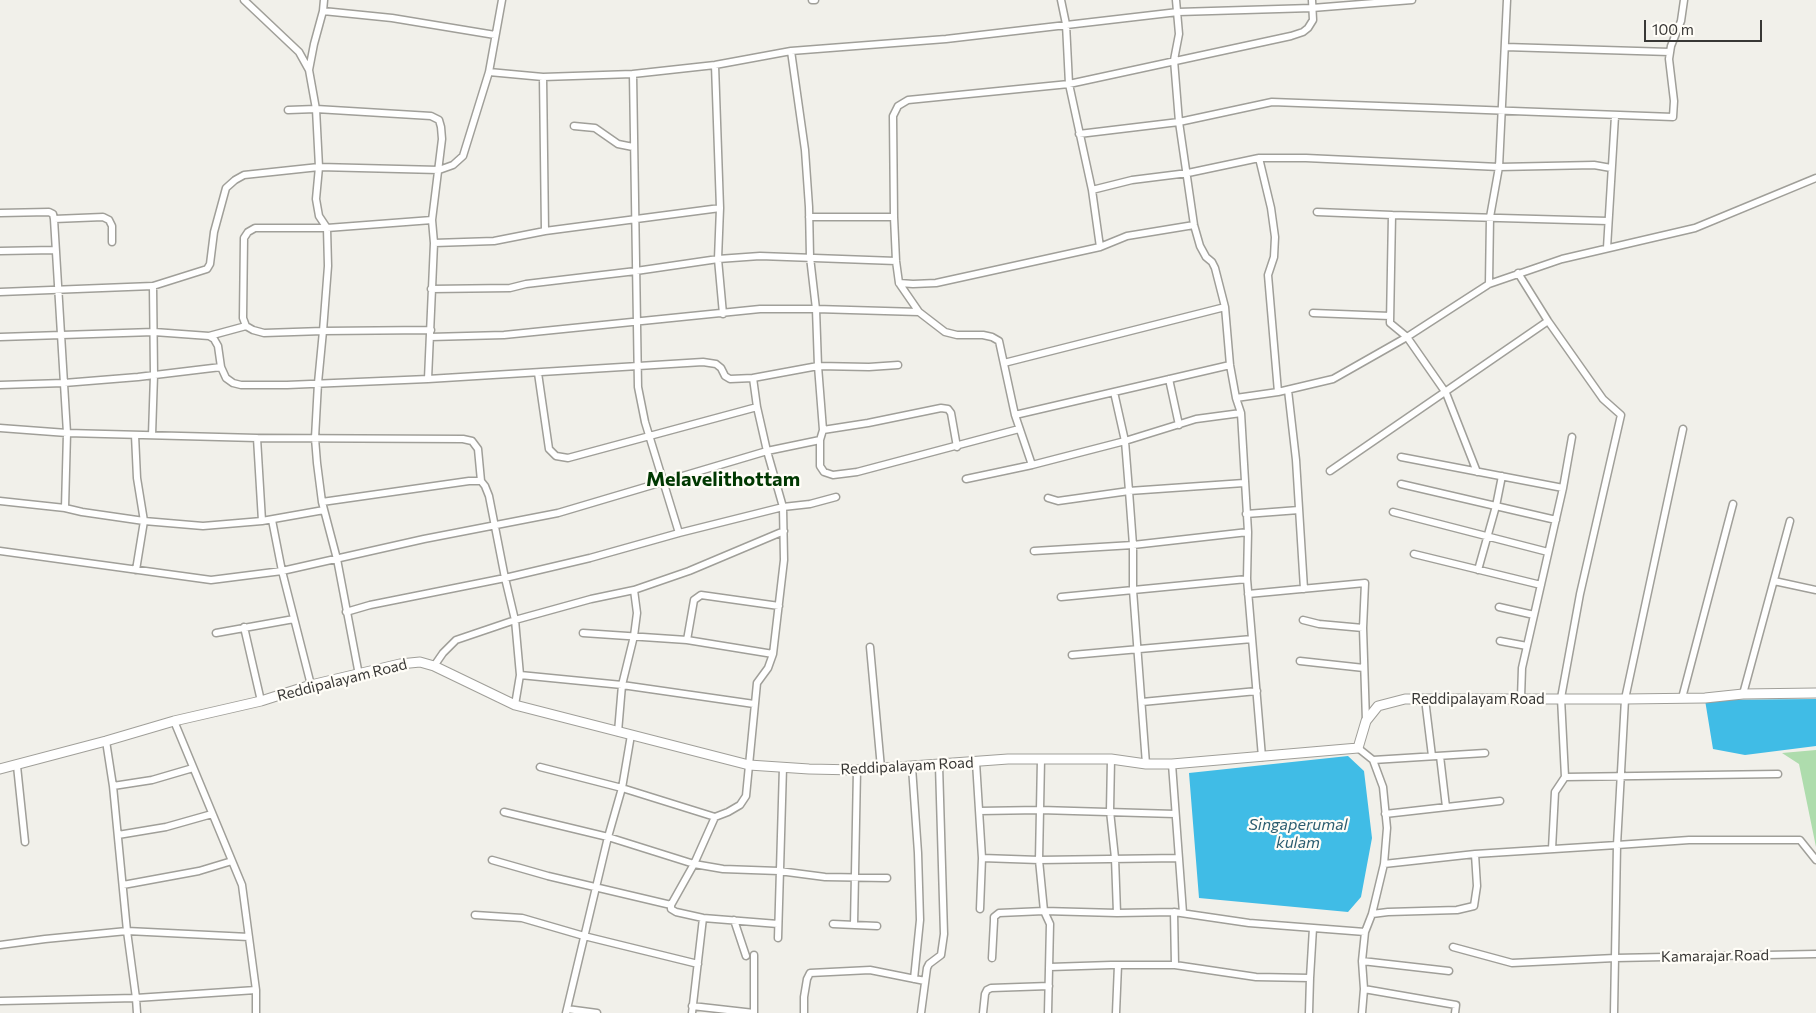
<!DOCTYPE html>
<html>
<head>
<meta charset="utf-8">
<style>
  body { margin:0 }
  #map { position:relative; width:1816px; height:1013px; overflow:hidden; background:#f1f0ea; font-family:Commissioner,sans-serif }
  canvas { display:block }
  .scale { position:absolute; left:1644px; top:20px; width:118px; height:22px; box-sizing:border-box; border:2px solid #383735; border-top:0; padding-left:6px; font-size:15px; line-height:18px; white-space:nowrap; color:#383735; -webkit-text-stroke:4px #fffdf7; paint-order:stroke }
</style>
</head>
<body>
<div id="map">
<canvas width="1816" height="1013"></canvas>
<div class="scale">100 m</div>
</div>
<script>
const c = document.querySelector('canvas').getContext('2d');
c.lineJoin = 'round';
function paint(path, color) {
  c.fillStyle = color;
  c.fill(path, 'evenodd');
}
function poly(rows) {
  const path = new Path2D();
  for (const r of rows) {
    path.moveTo(r[0], r[1]);
    for (let i = 2; i < r.length; i += 2) path.lineTo(r[i], r[i + 1]);
  }
  return path;
}
function stroke(path, color, width, dash) {
  c.strokeStyle = color;
  c.lineWidth = width;
  c.lineCap = dash ? 'butt' : 'round';
  c.setLineDash(dash || []);
  c.stroke(path);
}
function write(font, color, halo, rows, align = 'center') {
  c.font = font + ' Commissioner,sans-serif';
  c.lineWidth = 4.5;
  c.setLineDash([]);
  c.textBaseline = 'middle';
  c.strokeStyle = halo;
  c.fillStyle = color;
  for (const [text, x, y, turn = 0] of rows) {
    c.save();
    c.translate(x, y);
    c.rotate((+turn || 0) * Math.PI / 180);
    c.textAlign = isNaN(turn) ? turn : align;
    if (halo) c.strokeText(text, 0, 0);
    c.fillText(text, 0, 0);
    c.restore();
  }
}
paint(poly([
  [1816,750,1816,847,1799,764,1782,753]
]), '#aedcad');
paint(poly([
  [1816,699,1816,746,1745,755,1713,749,1705,700],
  [1348,756,1364,771,1372,838,1361,897,1348,912,1199,898,1189,773]
]), '#40bce6');
const street = poly([
  [244,0,299,52,309,70,316,109,319,167,316,199,319,216,327,228,328,266,323,331,264,333,253,330,246,326,243,318,244,238,248,232,255,228,327,228,432,220],
  [812,0,815,0],
  [1061,0,1066,24,1069,84,1092,190,1100,247],
  [1176,0,1179,34,1174,60,1179,122,1194,225,1200,246,1206,257,1212,262,1215,268,1225,307,1230,365,1236,398,1241,413,1248,532,1247,579,1262,757],
  [323,11,392,18,495,35],
  [1505,47,1670,52],
  [715,65,720,208,718,259,723,314],
  [309,70,314,44,323,11,324,0],
  [489,72,543,77,633,74],
  [543,77,545,231],
  [288,110,316,109,431,116,439,120,441,127,442,139,432,220,434,243,428,379],
  [574,126,595,128,618,144,633,147],
  [1079,134,1179,122,1272,102,1673,117,1674,101,1669,59,1671,46,1681,21,1684,0],
  [1259,158,1271,208,1275,237,1274,257,1268,275,1278,392],
  [1092,190,1132,180,1188,173,1259,158,1306,158,1499,167,1594,165,1611,168],
  [1317,212,1392,215],
  [0,213,49,212,53,214,54,219,67,433,65,508,82,512,144,521,203,526,262,521,324,510],
  [809,217,894,217],
  [54,219,103,217,109,220,112,226,112,242],
  [434,243,494,241,545,231,720,208],
  [1607,248,1615,116],
  [0,251,55,250],
  [1518,273,1548,321,1603,399,1621,415,1580,594,1561,698,1565,777,1555,792,1552,849],
  [899,283,913,284,936,283,1100,247,1127,236,1194,225],
  [1489,284,1490,217,1499,167,1507,0],
  [153,286,207,269,210,264,214,232,226,188,235,180,244,175,319,167,439,170,453,165,463,156,489,72,502,0],
  [431,289,510,288,526,284,636,271,718,259,760,256,896,261],
  [0,292,153,286,154,375,152,435],
  [1313,313,1390,316],
  [209,336,246,326],
  [0,337,154,332,209,336,214,339,218,346,221,367,226,378,233,383,241,385,287,385,428,379,703,362,716,364,721,368,725,376,730,379,753,378],
  [430,337,504,335,760,309,816,309,810,257,809,207,805,150,791,51],
  [1004,363,1225,307],
  [1230,365,1015,415,999,341,992,337,983,335,957,335,945,332,919,312,899,283,896,261,894,217,893,116,898,106,908,100,1069,84,1291,36,1303,32,1308,28,1313,20,1312,0],
  [538,373,549,449,556,456,568,458,757,407],
  [1169,379,1179,425],
  [0,385,64,383,138,377,221,367],
  [1288,390,1296,460,1304,589],
  [1114,392,1125,441,1129,491,1133,545,1133,590,1146,764],
  [1236,398,1278,392,1333,379,1407,337,1489,284,1562,259,1695,228,1816,178],
  [1015,415,1032,465,1125,441,1196,419,1241,413],
  [0,428,67,433,257,438,463,439,472,441,478,449,481,481],
  [823,430,818,366,816,309,919,312],
  [135,435,137,478,144,521,136,570],
  [257,438,262,521],
  [820,440,820,466,824,472,833,475,857,472,1019,429],
  [1401,457,1563,488],
  [1330,471,1548,321],
  [1477,472,1446,393,1407,337,1390,323,1392,215,1608,221],
  [966,479,1032,465],
  [1401,484,1556,520],
  [1048,498,1058,501,1129,491,1244,483],
  [0,501,65,508],
  [322,502,469,481,481,481,485,486,489,496,505,578,515,620,456,640,443,653,434,666],
  [1393,512,1548,552],
  [1246,514,1299,510],
  [272,520,282,571,311,685],
  [679,533,645,422,638,387,633,74,715,65,791,51,946,39,1178,12,1312,8,1412,0],
  [0,551,211,580,282,571,424,539,558,513,767,451,820,440,823,430,868,423,941,408,948,409,951,413,957,447],
  [1034,551,1133,545,1248,532],
  [1414,554,1541,585],
  [1478,570,1496,506,1502,476],
  [1774,581,1816,590],
  [634,590,689,571,784,531],
  [1248,594,1365,583,1363,628,1366,721],
  [1061,597,1247,579],
  [1499,607,1534,615],
  [346,612,370,605,505,578,590,558,679,533,783,507,810,504,836,497],
  [1303,620,1319,624,1363,628],
  [244,627,261,701],
  [216,633,294,619],
  [583,633,687,640,773,654],
  [687,640,694,600,701,595,779,606],
  [1500,641,1527,646],
  [870,647,881,768],
  [1072,655,1252,639],
  [1300,661,1364,668],
  [359,675,337,559,322,502,317,463,315,438,318,383,323,331,431,330],
  [520,675,515,620,591,599,634,590,637,613,634,636,622,685,618,732],
  [1743,694,1790,521],
  [1521,698,1522,668,1563,488,1572,437],
  [1682,698,1733,504],
  [1425,699,1432,756],
  [1142,702,1257,691],
  [515,705,520,675,622,685,754,704],
  [174,721,242,885,256,990,256,1013],
  [1358,748,1373,760,1383,787,1387,828,1384,864,1475,854,1617,845,1625,699,1683,429],
  [1440,756,1446,807],
  [1041,759,1039,860,1044,911,1050,924,1048,1013],
  [1111,759,1110,811,1115,858,1117,913,1174,912,1249,923,1365,932],
  [1373,760,1485,753],
  [976,762,982,858,980,909],
  [1172,764,1183,913],
  [17,766,25,842],
  [540,767,622,788,715,817,728,812,740,805,746,796,757,683,768,668,773,654,784,560,783,507,767,451,757,407,753,378,818,366,869,367,898,365],
  [912,767,918,853,920,920,914,979],
  [1565,777,1778,774],
  [113,786,152,780,193,768],
  [979,811,1040,810,1175,814],
  [504,812,608,837,694,864,723,869,779,871,825,877,887,878],
  [1385,814,1500,801],
  [715,817,694,864,671,905,671,909,676,912,703,918,778,924],
  [118,835,166,827,212,814],
  [982,858,1039,860,1179,858],
  [492,860,548,876,671,905],
  [123,885,199,871,232,861],
  [1174,912,1175,965],
  [1372,914,1384,864],
  [475,915,522,918,584,936,698,964],
  [734,920,746,956],
  [833,924,877,926],
  [854,925,857,770],
  [778,938,783,767],
  [0,945,45,939,127,931,249,937],
  [1453,947,1512,963,1615,958,1816,954],
  [754,955,754,1013],
  [992,958,994,921,994,917,999,913,1044,911,1117,913],
  [1362,961,1449,971],
  [1050,967,1111,965,1175,965,1256,977,1310,978,1313,928],
  [1364,989,1456,1005,1455,1013],
  [0,1001,136,998,127,931,113,786,106,741],
  [692,1006,754,1013],
  [567,1009,597,1013],
  [137,1013,136,998,256,990],
  [566,1013,608,837,622,788,631,735],
  [692,1013,703,918],
  [804,1013,804,997,807,979,810,973,870,970,925,981],
  [921,1013,927,968,929,964,941,955,944,934,939,765],
  [983,1013,985,994,987,990,991,988,1049,986],
  [1116,1013,1118,965],
  [1309,1013,1310,978],
  [1362,1013,1364,989,1362,961,1365,932,1372,914,1388,912,1457,910,1474,906,1477,886,1475,854],
  [1614,1013,1617,845,1689,840,1800,840,1816,860]
]);
const secondary = poly([
  [0,769,106,741,174,721,261,701,311,685,400,664,420,662,434,666,515,705,749,765,809,769,857,770,1008,759,1111,759,1146,764,1172,764,1358,748,1366,721,1378,706,1405,699,1625,699,1705,698,1743,694,1816,693]
]);
stroke(street, '#a09f99', 9);
stroke(secondary, '#a09f99', 11);
stroke(street, '#fff', 6);
stroke(secondary, '#fff', 9);
write('15px', '#383735', '#fffdf7', [
  ["Reddipalayam Road",342,680,-14],
  ["Reddipalayam Road",1478,699],
  ["Reddipalayam Road",907,766,-3],
  ["Kamarajar Road",1715,956,-1]
]);
write('italic 16px', '#2c5d70', '#fffdf7', [
  ["Singaperumal",1298,825],
  ["kulam",1298,843]
]);
write('bold 20px', '#003801', '#fffdf7', [
  ["Melavelithottam",723,479]
]);
</script>
</body>
</html>
